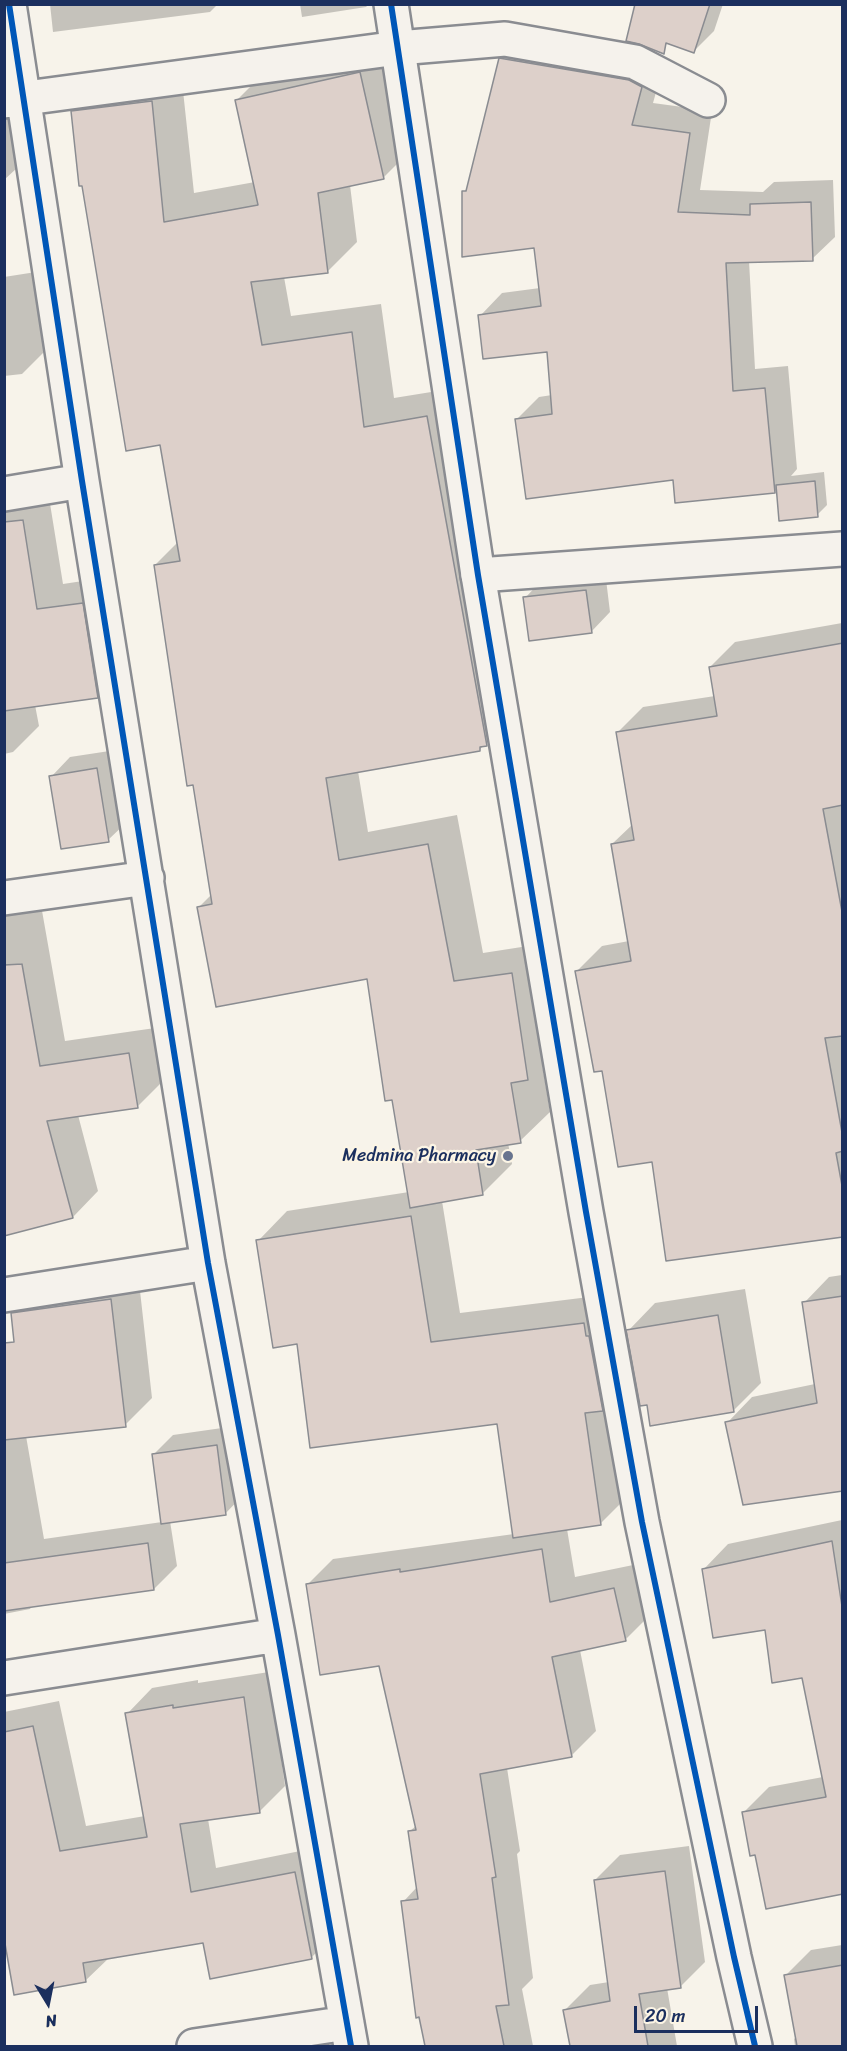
<!DOCTYPE html>
<html>
<head>
<meta charset="utf-8">
<style>
  body { margin:0 }
  #map { position:relative; width:847px; height:2051px; overflow:hidden; background:#f7f3ea; font-family:Sriracha,sans-serif }
  canvas { display:block }
  .frame { position:absolute; inset:0; border:6px solid #1b2f5e; pointer-events:none }
  .north { position:absolute; left:18px; top:1973px; width:60px; height:60px; -webkit-text-stroke:4px #fcf5e5; paint-order:stroke; rotate:170deg; font-size:16px; font-weight:700; line-height:24px; text-align:center; color:#1b2f5e }
  .north::after { content:''; display:block; margin:auto; width:21px; height:27px; background:#1b2f5e; clip-path:polygon(50% 0,100% 100%,50% 72%,0 100%) }
  .scale { position:absolute; left:634px; top:2006px; width:124px; height:27px; box-sizing:border-box; border:3px solid #1b2f5e; border-top:0; padding-left:8px; font-size:18px; line-height:21px; white-space:nowrap; color:#1b2f5e; -webkit-text-stroke:4px #fcf5e5; paint-order:stroke }
</style>
</head>
<body>
<div id="map">
<canvas width="847" height="2051"></canvas>
<div class="frame"></div>
<div class="north">N</div>
<div class="scale">20 m</div>
</div>
<script>
const c = document.querySelector('canvas').getContext('2d');
c.lineJoin = 'round';
function paint(path, color) {
  c.fillStyle = color;
  c.fill(path, 'evenodd');
}
function poly(rows) {
  const path = new Path2D();
  for (const r of rows) {
    path.moveTo(r[0], r[1]);
    for (let i = 2; i < r.length; i += 2) path.lineTo(r[i], r[i + 1]);
  }
  return path;
}
function stroke(path, color, width, dash) {
  c.strokeStyle = color;
  c.lineWidth = width;
  c.lineCap = dash ? 'butt' : 'round';
  c.setLineDash(dash || []);
  c.stroke(path);
}
function write(font, color, halo, rows, align = 'center') {
  c.font = font + ' Sriracha,sans-serif';
  c.lineWidth = 4.5;
  c.setLineDash([]);
  c.textBaseline = 'middle';
  c.strokeStyle = halo;
  c.fillStyle = color;
  for (const [text, x, y, turn = 0] of rows) {
    c.save();
    c.translate(x, y);
    c.rotate((+turn || 0) * Math.PI / 180);
    c.textAlign = isNaN(turn) ? turn : align;
    if (halo) c.strokeText(text, 0, 0);
    c.fillText(text, 0, 0);
    c.restore();
  }
}
paint(poly([
  [50,4,218,4,210,12,53,32],
  [300,4,369,4,366,7,302,17],
  [676,4,723,4,714,31,694,51],
  [523,36,664,64,653,103,712,111,700,190,763,192,774,182,833,180,835,237,812,259,749,261,755,369,788,366,797,469,791,476,824,472,827,505,817,515,777,489,775,491,675,479,516,420,539,397,552,395,549,351,480,316,502,293,540,288,535,247,464,192,469,186,500,59],
  [390,44,413,148,383,178,350,185,357,242,327,272,284,277,291,316,381,304,394,398,456,388,516,715,479,750,358,771,368,832,457,815,483,953,541,944,556,1049,542,1064,550,1112,520,1141,508,1143,512,1164,482,1194,442,1201,460,1313,613,1294,630,1494,600,1524,567,1529,575,1577,638,1564,650,1615,625,1640,580,1650,596,1731,571,1756,507,1768,520,1851,517,1854,533,1978,522,1989,533,2046,426,2046,403,1902,418,1886,410,1831,417,1825,380,1664,308,1584,333,1559,514,1534,498,1422,298,1342,258,1241,287,1211,409,1192,394,1098,368,977,199,907,212,894,155,565,178,542,162,443,73,111,102,82,181,72,194,193,255,182,236,101,266,71],
  [4,89,7,89,17,168,4,180],
  [36,272,49,347,22,374,4,376,4,277],
  [4,479,47,485,63,584,109,577,123,670,97,696,35,705,39,726,13,752,4,754],
  [605,571,610,612,591,632,525,598,544,578],
  [842,623,842,1235,654,1160,603,1069,577,971,602,946,629,941,612,844,633,824,618,732,643,707,715,696,710,667,735,642],
  [116,750,128,821,108,840,51,777,70,757],
  [41,905,65,1041,155,1028,163,1081,137,1107,78,1115,98,1191,73,1217,4,1235,4,911],
  [138,1273,152,1398,125,1425,26,1436,44,1539,162,1522,154,1454,173,1435,236,1426,244,1494,225,1514,170,1521,177,1566,154,1589,32,1606,30,1609,4,1614,4,1417,23,1414,12,1314,39,1286],
  [842,1275,842,1489,727,1423,752,1397,815,1384,804,1303,829,1277],
  [745,1289,761,1383,733,1411,648,1403,628,1331,655,1303],
  [842,1520,842,1892,756,1853,744,1812,769,1787,823,1777,803,1677,766,1628,703,1570,728,1544],
  [269,1672,285,1786,259,1812,208,1819,216,1868,320,1847,336,1932,311,1958,204,1941,110,1957,85,1981,4,1930,4,1712,59,1701,86,1826,145,1816,127,1714,152,1688,198,1680,198,1683],
  [689,1846,705,1962,680,1987,667,1988,677,2046,571,2046,565,2010,590,1985,609,1982,595,1880,620,1855],
  [842,1945,842,2046,795,2046,794,2039,797,2036,786,1975,811,1950]
]), '#0003');
const building = poly([
  [635,4,710,4,694,53,666,43,664,54,639,44,626,41,635,4],
  [499,58,629,80,642,87,632,125,690,133,678,212,750,215,750,204,811,202,813,261,726,263,733,391,765,388,775,493,675,503,673,480,526,499,515,419,552,414,547,352,483,359,478,315,541,306,534,248,462,257,462,191,466,191,499,58],
  [360,72,384,179,318,193,328,273,251,282,262,345,352,332,364,427,427,416,487,746,480,747,480,751,326,778,339,860,428,844,454,981,512,973,528,1080,511,1083,521,1143,476,1150,483,1195,410,1208,392,1100,385,1101,367,979,216,1007,197,907,212,904,193,785,187,786,154,565,180,561,160,445,126,451,82,186,79,186,71,111,152,101,164,222,258,205,235,100,360,72],
  [815,481,818,517,779,521,776,485,815,481],
  [23,520,37,609,83,603,98,698,4,711,4,522,23,520],
  [586,590,592,633,529,641,523,597,586,590],
  [843,643,843,805,823,809,843,917,843,1036,825,1038,843,1138,843,1151,836,1153,843,1191,843,1237,666,1261,652,1162,618,1167,602,1071,594,1072,575,971,631,961,611,844,634,840,616,732,717,716,709,667,843,643],
  [97,768,109,842,61,849,49,776,97,768],
  [22,964,40,1066,129,1053,138,1108,47,1121,73,1218,4,1236,4,965,22,964],
  [411,1216,431,1342,584,1323,586,1336,589,1336,603,1411,585,1413,601,1525,513,1538,497,1424,310,1448,297,1344,273,1348,256,1240,411,1216],
  [843,1296,843,1491,743,1505,725,1422,817,1403,802,1302,843,1296],
  [111,1299,126,1427,4,1440,4,1343,14,1342,11,1313,111,1299],
  [718,1315,734,1412,650,1426,647,1405,640,1406,626,1330,718,1315],
  [217,1445,226,1515,161,1524,152,1454,217,1445],
  [832,1541,843,1613,843,1894,766,1909,755,1855,750,1856,742,1812,826,1797,802,1678,772,1683,765,1630,713,1638,702,1569,832,1541],
  [148,1543,154,1590,4,1611,4,1563,148,1543],
  [542,1549,550,1602,614,1588,626,1641,552,1657,572,1757,480,1774,496,1877,492,1878,509,2005,496,2006,504,2046,425,2046,419,2017,416,2018,401,1901,418,1899,408,1831,416,1830,379,1666,320,1675,306,1584,400,1569,400,1572,432,1567,542,1549],
  [244,1697,260,1813,180,1824,191,1892,295,1872,312,1959,210,1979,203,1943,83,1963,86,1982,14,1995,4,1938,4,1732,33,1726,60,1851,147,1837,125,1713,173,1705,173,1708,244,1697],
  [665,1871,681,1988,639,1994,648,2046,570,2046,563,2010,610,2001,594,1880,665,1871],
  [843,1965,843,2046,797,2046,784,1975,843,1965]
]);
paint(building, '#ddd0ca');
stroke(building, '#8a8c91', 1.5);
const minor = poly([
  [9,4,82,481,208,1263,278,1635,351,2046],
  [4,101,398,48,505,39,635,62,708,100],
  [4,494,82,481],
  [478,575,842,549],
  [4,898,147,878],
  [4,1295,208,1263],
  [4,1678,278,1635],
  [194,2046,347,2023]
]);
const tertiary = poly([
  [391,4,478,575,586,1212,642,1522,734,1957,755,2046]
]);
stroke(minor, '#8a8c91', 38);
stroke(tertiary, '#8a8c91', 38);
stroke(minor, '#f5f2ec', 33);
stroke(tertiary, '#f5f2ec', 33);
stroke(poly([
  [9,4,82,481,208,1263,278,1635,351,2046],
  [391,4,478,575,586,1212,642,1522,734,1957,755,2046]
]), '#0057b8', 6);
for (const [x, y, r, color] of [
  [508,1156,6,"#68748f"]
]) {
  const dot = new Path2D();
  dot.arc(x, y, r, 0, 2 * Math.PI);
  c.fillStyle = color;
  c.fill(dot);
  stroke(dot, '#fcf5e5', 2);
}
write('18px', '#1b2f5e', '#fcf5e5', [
  ["Medmina Pharmacy",496,1156]
], 'right');
</script>
</body>
</html>
